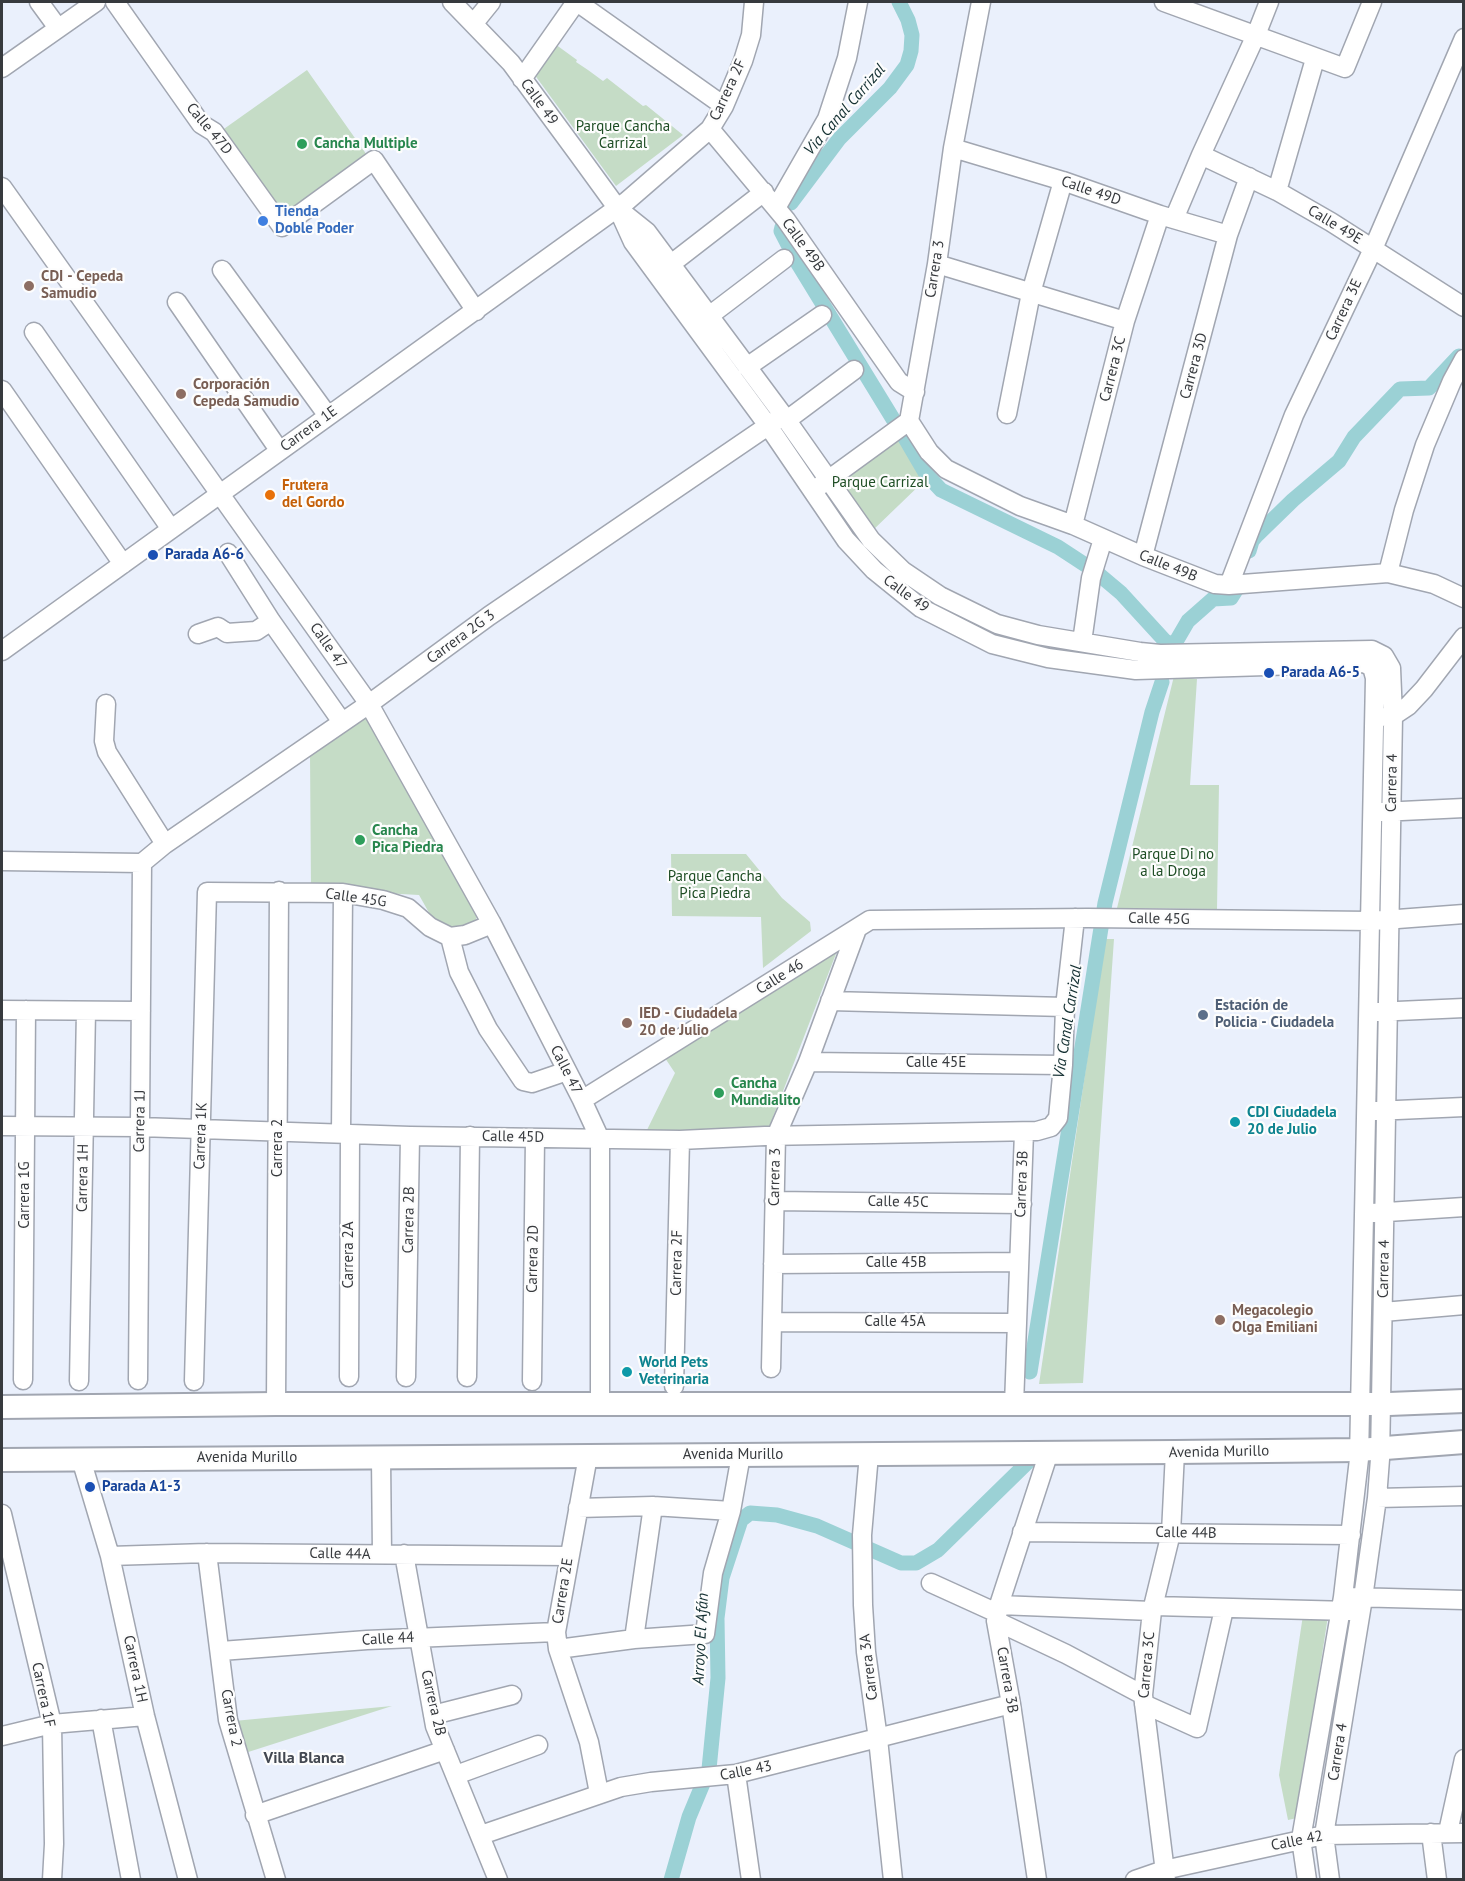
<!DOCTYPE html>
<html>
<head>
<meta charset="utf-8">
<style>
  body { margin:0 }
  #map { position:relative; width:1465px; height:1881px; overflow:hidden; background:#eaf0fc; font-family:"PT Sans",sans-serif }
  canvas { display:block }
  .frame { position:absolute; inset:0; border:3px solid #373a3e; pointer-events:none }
</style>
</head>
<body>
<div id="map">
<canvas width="1465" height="1881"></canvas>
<div class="frame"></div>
</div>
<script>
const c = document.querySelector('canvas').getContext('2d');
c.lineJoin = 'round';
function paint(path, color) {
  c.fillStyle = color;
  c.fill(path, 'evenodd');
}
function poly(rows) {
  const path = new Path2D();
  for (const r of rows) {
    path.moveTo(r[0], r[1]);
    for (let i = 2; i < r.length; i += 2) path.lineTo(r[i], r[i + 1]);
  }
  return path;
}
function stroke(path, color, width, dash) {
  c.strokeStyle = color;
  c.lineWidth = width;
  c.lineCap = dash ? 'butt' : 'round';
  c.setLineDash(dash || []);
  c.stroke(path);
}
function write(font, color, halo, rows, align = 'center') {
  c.font = font + ' "PT Sans",sans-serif';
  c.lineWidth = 4.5;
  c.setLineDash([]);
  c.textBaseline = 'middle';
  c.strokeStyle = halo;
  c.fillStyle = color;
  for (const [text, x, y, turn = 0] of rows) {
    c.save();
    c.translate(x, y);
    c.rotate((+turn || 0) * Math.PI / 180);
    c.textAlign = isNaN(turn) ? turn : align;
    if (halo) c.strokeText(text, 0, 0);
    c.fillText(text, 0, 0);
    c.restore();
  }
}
paint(poly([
  [555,44,577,60,576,62,588,70,603,81,607,78,643,106,646,105,683,135,616,186,534,74],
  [307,70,369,158,283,220,221,131],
  [898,435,926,479,871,532,833,480],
  [1174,676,1197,679,1190,785,1219,785,1217,909,1117,908],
  [368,713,467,894,477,917,473,925,452,932,436,925,419,895,311,889,310,754],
  [671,854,746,854,782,898,810,922,811,931,763,968,761,917,672,916],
  [1105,939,1114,939,1083,1383,1039,1384],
  [839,946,768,1130,645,1134,675,1073,665,1058],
  [1303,1615,1328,1616,1297,1818,1288,1820,1279,1775],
  [392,1706,242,1754,234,1721]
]), '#c5dcc6');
stroke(poly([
  [791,203,839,139,890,88,907,65,911,51,912,35,908,20,899,2],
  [782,227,781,231,797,262,893,419],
  [905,438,926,474,941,490,1058,547,1087,566],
  [1249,551,1252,541,1257,535,1293,500,1339,461,1354,437,1400,389,1429,388,1459,356],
  [1096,572,1121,593,1165,641,1174,645,1188,621,1213,599,1231,598,1236,590],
  [1030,1372,1105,903,1152,712,1162,682],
  [671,1880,689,1817,709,1769,718,1678,717,1618,722,1578,741,1520,750,1513,777,1515,817,1526,901,1563,916,1563,938,1550,1028,1462]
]), '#9bd1d5', 15);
const minor = poly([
  [39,2,58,28],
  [115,2,201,124,214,132,282,227,374,160,476,311],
  [452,2,511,63,578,154,618,209,633,242,769,427,846,540,874,570,921,608,992,644,1048,658,1136,670,1364,663,1372,667,1375,678,1359,1459,1343,1597,1301,1839,1307,1880],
  [577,2,724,106],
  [1164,2,1345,68,1372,2],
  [474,23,491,2],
  [2,68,96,2],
  [522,79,576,2],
  [710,129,786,220,899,382,915,392],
  [953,148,1063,181,1160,215,1228,235],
  [1201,155,1277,191,1331,222,1464,307],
  [2,187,369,704,492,924,582,1100,600,1139,600,1405],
  [1277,191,1315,59],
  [776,208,827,119,847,58,858,2],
  [622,212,647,232,783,415,871,540,903,571,940,596,997,624,1038,635,1140,652,1160,654,1372,650,1384,656,1391,668,1393,716,1380,1459,1377,1498,1363,1598,1324,1835,1330,1880],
  [1174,219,1201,155,1256,35,1269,2],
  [671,264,764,192],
  [937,264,1125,321],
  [222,270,328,416],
  [177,302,279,450],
  [709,316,784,259],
  [34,332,171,529],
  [747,367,822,315],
  [2,390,123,564],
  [1007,414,1031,293,1063,181],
  [787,420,854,370],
  [909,421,929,452,946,469,1020,506,1073,525,1143,556,1215,584,1229,585,1388,573,1434,584,1464,598],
  [821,485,909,421,937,264,953,148,981,2],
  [1073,525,1125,321,1160,215],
  [228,553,271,621,342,722],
  [1143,556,1228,235,1249,177],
  [1388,573,1404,510,1425,445,1452,381,1464,359],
  [1229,585,1294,415,1373,249,1464,38],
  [198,634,218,627,227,633,256,631,271,621],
  [1082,642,1091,578,1103,539],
  [2,651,627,201,710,129,724,106,743,61,751,35,754,2],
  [106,704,104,741,107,752,165,844],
  [1385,717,1393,716,1408,706,1424,689,1464,637],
  [1381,812,1464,808],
  [2,861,142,863],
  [142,863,165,844,369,704,489,616,778,419],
  [450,937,459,972,488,1029,523,1081,532,1083,567,1071],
  [830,1001,1065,1007],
  [2,1010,141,1011],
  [1375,1012,1464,1008],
  [808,1062,1063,1065],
  [582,1100,870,920,1088,918,1371,921,1464,914],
  [1375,1111,1464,1107],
  [2,1126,140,1127,410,1136,680,1140,765,1136,1037,1131,1051,1127,1058,1118,1063,1065,1065,1007,1075,918],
  [341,1133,343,893],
  [774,1201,1022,1204],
  [1372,1213,1464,1207],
  [773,1264,1019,1262],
  [1383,1312,1464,1305],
  [772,1322,1017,1323],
  [771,1368,776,1136,808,1062,857,929],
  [349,1377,350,1134],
  [406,1377,410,1136],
  [467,1377,470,1136],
  [23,1380,26,1010],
  [138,1380,142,863],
  [79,1381,86,1011],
  [194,1381,207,892,343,893,383,900,408,908,430,927,450,937,465,935,492,924],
  [532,1381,535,1138],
  [674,1386,680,1140],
  [276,1404,279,891],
  [1014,1405,1024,1132],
  [869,1454,862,1535,863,1605,866,1652,878,1739,893,1880],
  [588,1456,556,1632,558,1649,589,1742,599,1793],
  [381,1458,382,1554],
  [81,1459,110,1556,145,1716,188,1880],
  [1377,1498,1464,1496],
  [578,1508,653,1506,731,1511],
  [2,1514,52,1724,54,1844,52,1880],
  [1022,1532,1351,1535],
  [207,1553,228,1720,276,1880],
  [404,1554,435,1726,498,1880],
  [110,1556,207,1553,569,1556],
  [931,1583,997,1613],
  [1351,1597,1464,1600],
  [999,1605,1152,1611],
  [1154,1606,1350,1611],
  [996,1621,1066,1654,1143,1695],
  [634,1639,653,1506],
  [558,1649,634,1639,705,1634,713,1573,731,1511,741,1455],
  [221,1651,367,1640,556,1632],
  [1144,1704,1197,1728,1224,1609],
  [433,1715,512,1695],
  [101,1719,131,1880],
  [2,1736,52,1724,145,1716],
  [736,1774,751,1880],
  [456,1775,538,1745],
  [255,1815,445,1750],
  [1448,1832,1464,1759],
  [1431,1833,1437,1880],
  [481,1835,621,1787,651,1782,736,1774,1011,1704],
  [1037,1880,1011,1704,996,1621,999,1605,1049,1452],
  [1135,1880,1164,1870,1324,1835,1464,1833],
  [1166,1880,1143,1695,1152,1611,1171,1533,1175,1452]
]);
const major = poly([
  [2,1407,276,1404,1389,1404,1464,1401],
  [2,1460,1175,1452,1359,1450,1464,1442]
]);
stroke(minor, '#a1a6b1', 21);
stroke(major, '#a1a6b1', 26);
stroke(minor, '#fff', 18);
stroke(major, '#fff', 22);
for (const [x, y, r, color] of [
  [302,144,6,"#2e9e5b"],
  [263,221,6,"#3f7fe0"],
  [29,286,6,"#8d6e63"],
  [181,394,6,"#8d6e63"],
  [270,495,6,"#e8710a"],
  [153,555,6,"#1a4fb4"],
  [1269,673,6,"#1a4fb4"],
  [360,840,6,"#2e9e5b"],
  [1203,1015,6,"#5c6f8a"],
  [627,1023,6,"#8d6e63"],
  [719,1093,6,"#2e9e5b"],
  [1235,1122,6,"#0f9aa8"],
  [1220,1320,6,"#8d6e63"],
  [627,1372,6,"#0f9aa8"],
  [90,1487,6,"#1a4fb4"]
]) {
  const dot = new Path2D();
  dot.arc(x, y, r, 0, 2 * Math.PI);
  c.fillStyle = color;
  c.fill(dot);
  stroke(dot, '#fdfdfd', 2);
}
write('15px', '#373a3e', '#fdfdfd', [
  ["Carrera 2F",728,90,-65],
  ["Calle 49",539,102,54],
  ["Calle 47D",209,129,50],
  ["Calle 49D",1091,191,19],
  ["Calle 49E",1335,225,31],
  ["Calle 49B",803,245,54],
  ["Carrera 3",935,269,-81],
  ["Carrera 3E",1344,310,-65],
  ["Carrera 3D",1194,366,-75],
  ["Carrera 3C",1113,369,-76],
  ["Carrera 1E",309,429,-36],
  ["Calle 49B",1168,566,22],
  ["Calle 49",906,594,36],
  ["Carrera 2G 3",461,637,-36],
  ["Calle 47",328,646,55],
  ["Carrera 4",1392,783,-89],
  ["Calle 45G",356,898,8],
  ["Calle 45G",1159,919,1],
  ["Calle 46",780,977,-32],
  ["Calle 45E",936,1063],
  ["Calle 47",566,1070,63],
  ["Carrera 1J",140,1121,-89],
  ["Carrera 1K",201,1136,-88],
  ["Calle 45D",513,1137,1],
  ["Carrera 2",278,1148,-90],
  ["Carrera 3",775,1177,-89],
  ["Carrera 1H",83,1178,-89],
  ["Carrera 3B",1022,1184,-88],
  ["Carrera 1G",25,1195,-90],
  ["Calle 45C",898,1202,1],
  ["Carrera 2B",409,1220,-89],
  ["Carrera 2A",349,1255,-90],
  ["Carrera 2D",533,1259,-89],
  ["Carrera 2F",677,1263,-89],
  ["Calle 45B",896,1263],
  ["Carrera 4",1384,1269,-89],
  ["Calle 45A",895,1322],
  ["Avenida Murillo",1219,1452,-1],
  ["Avenida Murillo",733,1455],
  ["Avenida Murillo",247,1458],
  ["Calle 44B",1186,1533,1],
  ["Calle 44A",340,1554,1],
  ["Carrera 2E",563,1591,-81],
  ["Calle 44",388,1639,-3],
  ["Carrera 3C",1147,1665,-85],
  ["Carrera 3A",869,1667,-97],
  ["Carrera 1H",135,1669,78],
  ["Carrera 3B",1007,1680,80],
  ["Carrera 1F",43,1695,78],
  ["Carrera 2B",433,1703,77],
  ["Carrera 2",231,1718,79],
  ["Carrera 4",1338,1752,-81],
  ["Calle 43",746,1771,-11],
  ["Calle 42",1297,1841,-11]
]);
write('15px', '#1e4d24', '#fdfdfd', [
  ["Parque Cancha",623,127],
  ["Carrizal",623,144],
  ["Parque Carrizal",880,483],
  ["Parque Di no",1173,855],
  ["a la Droga",1173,872],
  ["Parque Cancha",715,877],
  ["Pica Piedra",715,894]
]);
write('bold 15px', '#27864d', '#fdfdfd', [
  ["Cancha Multiple",314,144],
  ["Cancha",372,831],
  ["Pica Piedra",372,848],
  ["Cancha",731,1084],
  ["Mundialito",731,1101]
], 'left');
write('bold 15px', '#366cbe', '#fdfdfd', [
  ["Tienda",275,212],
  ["Doble Poder",275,229]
], 'left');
write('bold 15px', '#785e54', '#fdfdfd', [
  ["CDI - Cepeda",41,277],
  ["Samudio",41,294],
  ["Corporación",193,385],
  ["Cepeda Samudio",193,402],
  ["IED - Ciudadela",639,1014],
  ["20 de Julio",639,1031],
  ["Megacolegio",1232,1311],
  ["Olga Emiliani",1232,1328]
], 'left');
write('bold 15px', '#c56008', '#fdfdfd', [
  ["Frutera",282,486],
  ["del Gordo",282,503]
], 'left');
write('bold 15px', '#164399', '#fdfdfd', [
  ["Parada A6-6",165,555],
  ["Parada A6-5",1281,673],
  ["Parada A1-3",102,1487]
], 'left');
write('bold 15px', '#4e5e75', '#fdfdfd', [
  ["Estación de",1215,1006],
  ["Policia - Ciudadela",1215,1023]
], 'left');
write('bold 15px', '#0d838f', '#fdfdfd', [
  ["CDI Ciudadela",1247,1113],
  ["20 de Julio",1247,1130],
  ["World Pets",639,1363],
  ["Veterinaria",639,1380]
], 'left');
write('italic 16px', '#132f31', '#fdfdfd', [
  ["Via Canal Carrizal",845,110,-49],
  ["Via Canal Carrizal",1068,1022,-81],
  ["Arroyo El Afán",701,1639,-87]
]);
write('bold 16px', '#434851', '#fdfdfd', [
  ["Villa Blanca",304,1758]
]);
</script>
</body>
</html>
